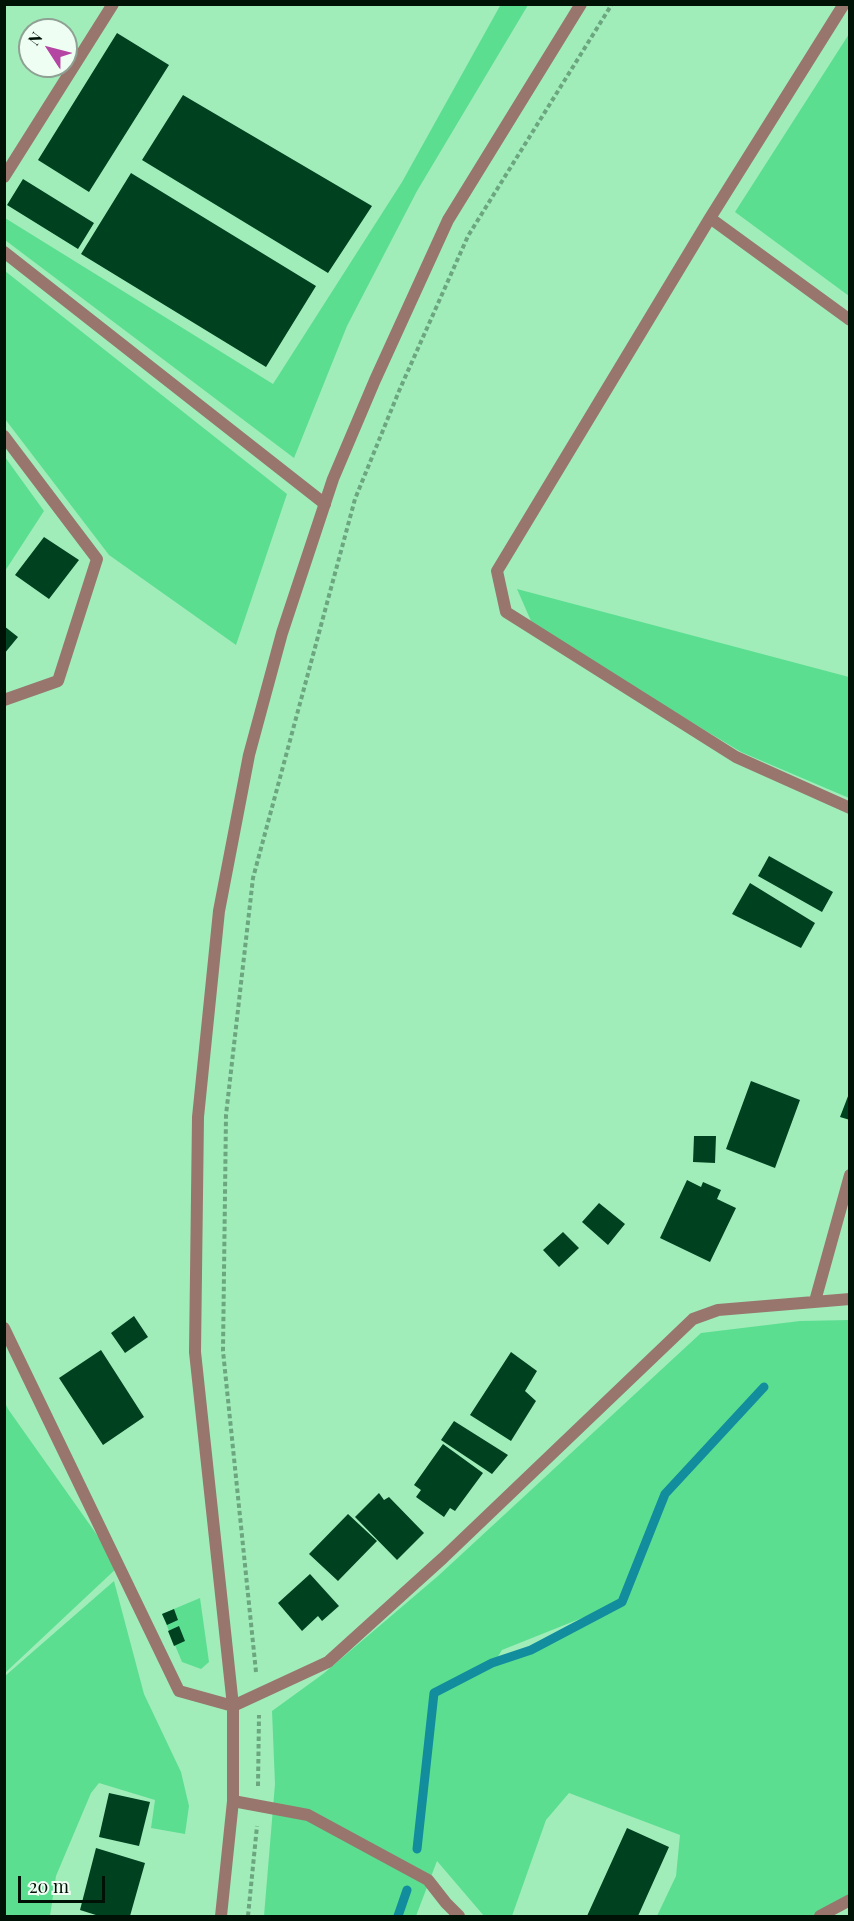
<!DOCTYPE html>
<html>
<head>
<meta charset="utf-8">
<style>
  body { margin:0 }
  #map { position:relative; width:854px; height:1921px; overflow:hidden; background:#a0edba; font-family:"Playfair Display",serif }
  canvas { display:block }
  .frame { position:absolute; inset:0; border:6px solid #001205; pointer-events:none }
  .north { position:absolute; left:18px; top:18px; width:60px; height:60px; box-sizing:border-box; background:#effef3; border:2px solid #8fa094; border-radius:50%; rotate:306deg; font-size:16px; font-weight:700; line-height:24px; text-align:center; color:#001205 }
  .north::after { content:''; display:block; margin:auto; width:21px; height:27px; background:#b445a2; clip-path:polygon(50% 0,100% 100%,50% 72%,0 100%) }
  .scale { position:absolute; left:18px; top:1876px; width:87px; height:27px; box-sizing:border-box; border:3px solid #001205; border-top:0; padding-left:8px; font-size:18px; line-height:21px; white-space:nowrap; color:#001205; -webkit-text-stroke:4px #effef3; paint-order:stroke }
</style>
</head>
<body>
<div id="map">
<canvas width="854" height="1921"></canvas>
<div class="frame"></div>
<div class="north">N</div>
<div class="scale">20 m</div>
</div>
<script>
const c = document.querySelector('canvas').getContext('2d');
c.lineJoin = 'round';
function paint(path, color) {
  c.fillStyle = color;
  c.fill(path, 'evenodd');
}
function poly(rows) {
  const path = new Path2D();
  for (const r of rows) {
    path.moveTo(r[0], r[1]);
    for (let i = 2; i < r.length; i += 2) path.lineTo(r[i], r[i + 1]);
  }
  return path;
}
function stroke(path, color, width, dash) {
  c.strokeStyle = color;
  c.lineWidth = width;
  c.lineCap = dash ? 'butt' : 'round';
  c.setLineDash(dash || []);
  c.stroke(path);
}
paint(poly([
  [501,4,528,5,417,191,347,326,294,458,5,240,5,218,273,384,402,182],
  [849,34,849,296,735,212],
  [5,271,287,494,236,645,109,555,5,419],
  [5,457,44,511,5,571,4,571],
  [517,589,849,677,849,798,741,752,613,675,531,621],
  [849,1320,849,1900,820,1916,657,1916,676,1876,680,1835,569,1793,546,1820,512,1916,484,1916,437,1861,416,1916,264,1916,275,1784,272,1711,323,1674,438,1576,701,1333,800,1321],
  [607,1608,577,1627,494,1663,502,1650],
  [4,1401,8,1409,119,1566,5,1673],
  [114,1581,144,1694,181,1772,189,1806,185,1834,151,1828,155,1800,99,1783,91,1793,56,1876,50,1916,5,1916,5,1676],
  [200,1598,209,1662,201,1669,182,1662,162,1614]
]), '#5cde91');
stroke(poly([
  [417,1849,434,1693,492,1663,531,1650,622,1602,665,1494,764,1387],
  [398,1916,407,1890]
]), '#118d9e', 9);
paint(poly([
  [117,33,169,65,89,192,38,160],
  [183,95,372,206,328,273,142,160],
  [131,173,316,286,266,367,81,254],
  [23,179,94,223,78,249,7,205],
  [44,537,79,560,49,599,15,575],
  [4,626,18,637,4,654],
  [769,856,833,892,822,912,758,876],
  [750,883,815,923,801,948,732,914],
  [751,1081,800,1100,775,1168,726,1149],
  [850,1091,850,1120,840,1117],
  [694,1136,716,1136,715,1163,693,1162],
  [687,1180,701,1187,703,1182,721,1190,717,1199,736,1208,710,1262,660,1238],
  [599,1203,625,1224,608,1245,582,1222],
  [563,1232,579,1248,559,1267,543,1250],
  [134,1316,148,1337,125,1353,111,1333],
  [101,1350,144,1417,103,1445,59,1378],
  [511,1352,537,1371,525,1391,536,1401,511,1441,470,1415],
  [454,1421,508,1455,492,1474,441,1440],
  [443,1444,483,1473,455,1511,450,1508,444,1517,416,1497,421,1490,414,1485],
  [379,1493,384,1500,389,1497,424,1533,397,1560,355,1517],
  [348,1514,377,1541,338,1581,309,1554],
  [310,1574,339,1606,322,1621,318,1616,302,1631,278,1603],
  [174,1609,178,1620,167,1625,162,1614],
  [179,1626,185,1641,174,1646,168,1631],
  [109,1793,150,1802,139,1846,99,1837],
  [627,1828,669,1847,638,1916,587,1916],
  [96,1848,145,1863,130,1916,99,1916,80,1910]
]), '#004120');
stroke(poly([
  [256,1672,223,1351,226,1115,253,878,355,499,399,391,468,236,612,4],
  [258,1786,259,1715],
  [248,1916,257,1826]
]), '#6ca67f', 4, [4.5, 3]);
stroke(poly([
  [844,4,710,218,497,571,506,612,736,757,850,808],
  [4,177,113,4],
  [710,218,850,320],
  [4,252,325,504],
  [4,436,97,559,58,681,4,700],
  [815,1301,850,1175],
  [233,1706,328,1662,443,1558,693,1319,718,1310,850,1299],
  [233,1801,308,1815,428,1880,446,1903,459,1916],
  [820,1916,850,1900]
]), '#99766d', 12);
stroke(poly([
  [4,1328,179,1691,233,1706],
  [221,1916,233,1801,233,1706,195,1352,198,1117,219,911,249,755,282,633,333,479,375,380,448,220,581,4]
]), '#99766d', 12);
</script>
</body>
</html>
